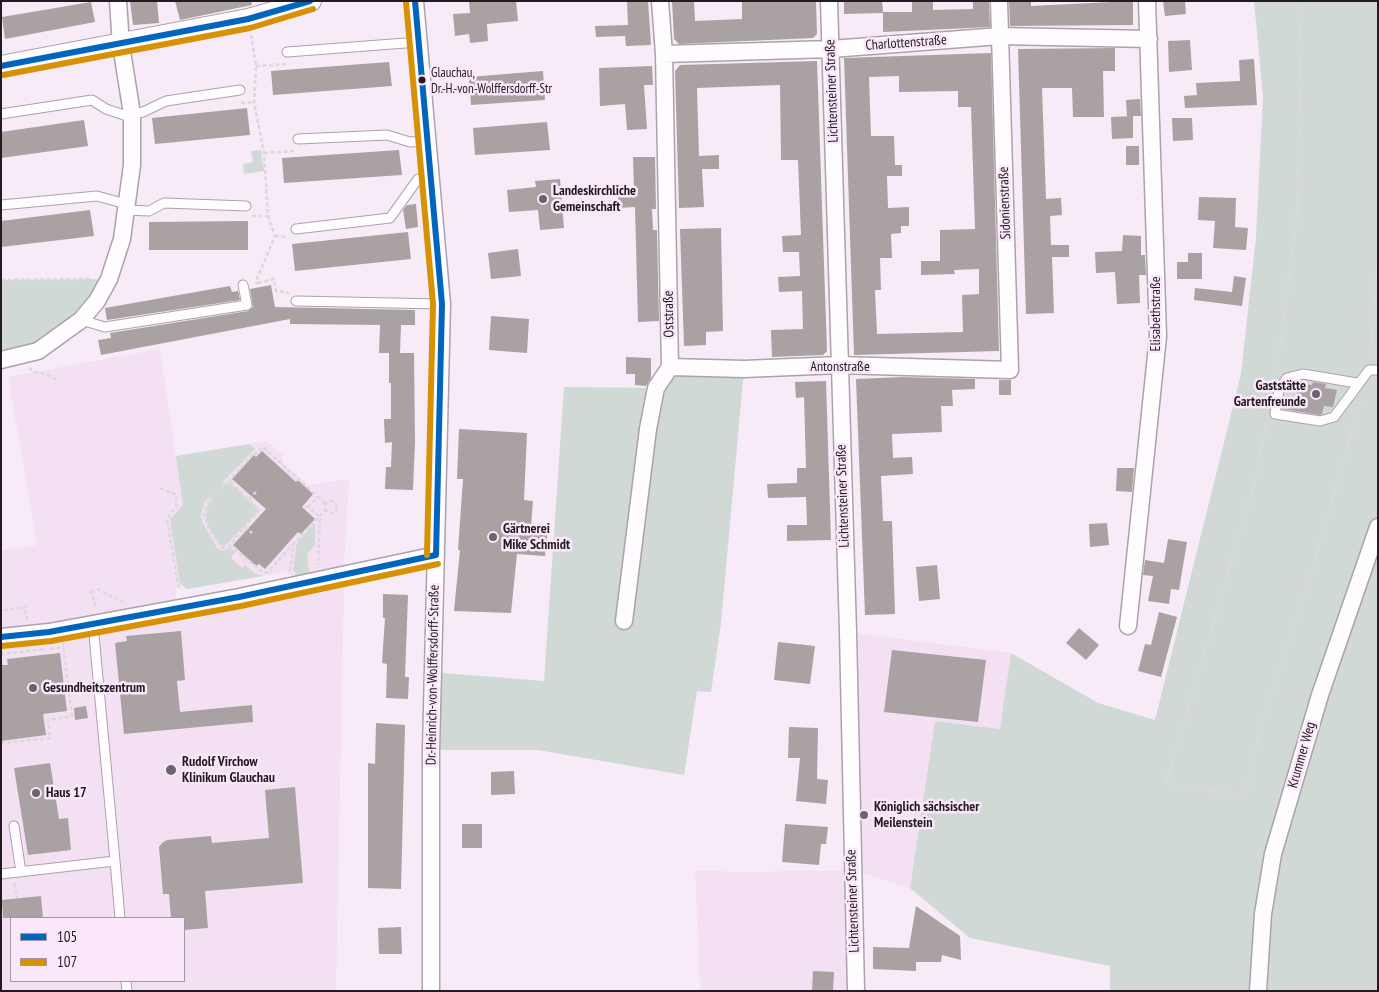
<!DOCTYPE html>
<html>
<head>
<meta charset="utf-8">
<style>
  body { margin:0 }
  #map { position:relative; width:1379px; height:992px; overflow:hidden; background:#f6ebf6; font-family:"PT Sans Narrow",sans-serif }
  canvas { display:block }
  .frame { position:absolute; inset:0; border:2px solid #221c22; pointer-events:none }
  .legend { position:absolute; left:10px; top:917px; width:175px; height:65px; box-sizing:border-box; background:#fae7fa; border:1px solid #a496a4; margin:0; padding:6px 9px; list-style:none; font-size:15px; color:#221c22 }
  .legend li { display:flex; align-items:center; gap:10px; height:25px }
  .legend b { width:25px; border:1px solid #a496a4 }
</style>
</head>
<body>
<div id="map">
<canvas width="1379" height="992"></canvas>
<div class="frame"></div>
<ul class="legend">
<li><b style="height:6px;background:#0065bd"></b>105</li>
<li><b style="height:6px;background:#d79105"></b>107</li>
</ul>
</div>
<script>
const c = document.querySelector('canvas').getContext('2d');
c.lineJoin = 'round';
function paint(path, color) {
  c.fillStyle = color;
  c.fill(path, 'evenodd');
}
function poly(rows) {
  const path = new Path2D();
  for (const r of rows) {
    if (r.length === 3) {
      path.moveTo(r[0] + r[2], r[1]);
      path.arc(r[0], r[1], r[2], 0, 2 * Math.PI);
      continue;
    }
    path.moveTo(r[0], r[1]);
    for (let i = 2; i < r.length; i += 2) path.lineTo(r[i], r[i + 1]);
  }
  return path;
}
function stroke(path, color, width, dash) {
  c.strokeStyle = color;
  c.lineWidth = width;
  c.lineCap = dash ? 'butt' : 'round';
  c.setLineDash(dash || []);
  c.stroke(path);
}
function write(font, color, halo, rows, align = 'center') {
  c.font = font + ' "PT Sans Narrow",sans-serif';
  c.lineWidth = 5;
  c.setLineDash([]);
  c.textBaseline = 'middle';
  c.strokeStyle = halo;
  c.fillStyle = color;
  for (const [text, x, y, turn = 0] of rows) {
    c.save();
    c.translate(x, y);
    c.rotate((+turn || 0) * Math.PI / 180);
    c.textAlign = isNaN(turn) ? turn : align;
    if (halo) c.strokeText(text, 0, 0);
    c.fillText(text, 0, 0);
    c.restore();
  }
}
paint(poly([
  [160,349,176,456,267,441,283,455,282,462,308,485,349,479,344,565,294,577,287,572,187,589,180,584,175,587,179,622,344,588,336,991,1,991,1,550,37,545,8,377],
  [11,918,184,918,184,981,11,981],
  [848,632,1011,653,1002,729,935,721,910,888,852,870,856,991,700,991,695,870,739,872,852,870]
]), '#f3e1f3');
paint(poly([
  [1254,1,1378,1,1378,991,1110,991,1110,966,970,938,910,888,935,721,1000,729,1011,653,1098,703,1155,720,1241,374,1256,237,1263,96],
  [261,150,264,171,244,174,243,164,253,162,251,151],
  [109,279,97,301,38,351,1,360,1,280],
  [670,367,744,369,721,623,711,692,697,691,684,775,538,750,440,750,442,673,544,681,564,387,656,388],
  [249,444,255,449,222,483,224,485,230,483,258,508,257,512,224,547,219,544,206,521,207,507,211,500,209,498,204,503,201,516,203,523,217,548,222,551,230,548,235,552,231,558,242,568,245,565,254,573,263,576,187,589,180,584,170,519,183,505,176,456],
  [315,523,315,545,307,554,309,573,299,576,293,570,297,542]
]), '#d0d9d5');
paint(poly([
  [130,1,157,1,159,23,133,25],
  [175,1,251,1,252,5,180,20],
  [469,1,516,1,518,21,487,24,488,41,470,43,469,34,455,36,453,14,470,13],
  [627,1,648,1,651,45,626,46,625,36,596,37,595,26,628,25],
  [672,1,694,1,695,21,742,19,742,1,816,1,817,34,813,38,679,44,674,39],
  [844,1,882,1,883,12,912,12,912,1,933,1,933,10,973,9,973,1,989,1,990,27,883,32,883,13,844,14],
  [1009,1,1031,1,1031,6,1133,1,1133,25,1010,26],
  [1163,1,1185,1,1186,14,1165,16],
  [91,2,95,22,5,39,2,17],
  [1190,40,1192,70,1169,72,1168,41],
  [1115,48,1115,71,1103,71,1104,117,1073,117,1072,88,1042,88,1046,199,1061,198,1062,215,1050,216,1051,245,1069,245,1069,257,1052,257,1054,313,1026,314,1018,49],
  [991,53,999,351,854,355,844,58],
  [899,76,899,92,958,91,958,107,971,107,975,229,940,230,940,261,921,261,921,275,955,274,954,270,979,269,979,294,962,295,963,332,877,334,875,290,881,290,880,258,892,258,891,234,901,233,901,226,909,226,909,207,888,208,887,176,902,176,902,165,895,165,894,136,871,136,869,77],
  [1254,59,1257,105,1185,108,1184,96,1197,95,1196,83,1240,81,1239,60],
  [817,61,827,351,823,355,772,357,771,330,803,329,802,291,779,292,778,277,800,276,799,252,783,252,782,236,801,235,798,160,781,160,780,85,697,88,699,156,719,155,719,169,702,169,704,207,679,208,675,71,680,65],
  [389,62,392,86,273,95,271,71],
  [652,66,653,85,644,85,647,129,627,130,625,104,600,106,599,68],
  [543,71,545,100,471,105,469,77],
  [1140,99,1141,116,1127,116,1126,100],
  [247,108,250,135,155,144,152,118],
  [1133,116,1133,138,1112,139,1111,117],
  [1172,118,1192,118,1193,140,1173,141],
  [84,120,88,146,1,158,1,132],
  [547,122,550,150,475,155,473,128],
  [1126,146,1139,146,1139,165,1126,165],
  [399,150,402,175,284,183,282,158],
  [633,157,655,157,656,209,652,209,653,230,657,230,659,321,638,322,635,207,618,208,618,191,634,190],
  [560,179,564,228,540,230,538,210,509,212,507,190,536,187,535,181],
  [1199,197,1236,198,1235,227,1248,228,1246,250,1213,248,1215,221,1198,220],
  [416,204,418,227,406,229,403,210,407,205],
  [90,210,94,236,1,247,1,221],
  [248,221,248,250,149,250,149,222],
  [721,228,723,331,706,332,706,345,684,346,680,229],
  [408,232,411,259,295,271,292,244],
  [1123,235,1141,236,1141,255,1145,255,1146,275,1139,275,1140,303,1117,304,1115,272,1096,273,1095,252,1122,251],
  [518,249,521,276,491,279,488,253],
  [1188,253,1202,253,1202,279,1177,279,1177,262,1188,262],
  [1234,276,1246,278,1242,306,1194,300,1195,288,1232,292],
  [271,285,275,307,415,310,415,325,401,325,400,353,414,353,415,442,413,490,385,489,386,467,391,467,392,442,385,443,384,419,391,419,391,383,389,383,389,353,379,353,380,325,290,324,290,319,101,355,98,340,111,338,110,333,248,311,253,307,250,289],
  [230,286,232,292,238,291,240,300,107,320,105,308],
  [491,316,529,319,527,353,489,350],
  [626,357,651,358,651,378,646,386,635,385,635,374,626,374],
  [902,377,975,379,975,389,952,390,953,406,941,406,942,432,892,434,893,458,912,457,913,474,881,476,883,521,892,521,895,614,865,615,856,379],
  [999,380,1011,380,1011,395,999,395],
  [826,381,831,540,787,541,787,525,807,525,806,497,768,498,767,484,797,483,797,468,806,468,804,397,796,398,795,382],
  [1313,382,1326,384,1325,388,1337,390,1333,407,1324,406,1322,414,1320,415,1284,409,1286,399,1296,401,1298,383,1312,385],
  [459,429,527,433,524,500,533,501,531,526,548,527,545,556,517,554,511,613,454,611,460,550,458,550,463,479,457,479],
  [262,451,296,482,298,480,313,494,302,507,315,519,301,534,298,532,265,569,259,564,256,566,233,545,266,509,232,479,254,455,256,457],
  [1117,468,1134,468,1132,492,1116,491],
  [1107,523,1109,545,1090,547,1089,524],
  [1168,539,1187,542,1179,590,1171,589,1169,604,1148,601,1153,576,1143,575,1145,560,1164,563],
  [937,565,940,599,919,601,916,567],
  [383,594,408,595,405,677,409,677,408,699,386,698,387,664,382,663,385,618,383,618],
  [1159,612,1177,617,1161,677,1138,671,1145,644,1151,645],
  [1079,628,1099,645,1086,660,1066,643],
  [181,631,185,680,177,681,180,712,252,705,253,722,124,734,115,643,127,641,126,636],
  [778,642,815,646,810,684,774,680],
  [892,650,986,660,978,722,884,712],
  [60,653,67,711,43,714,46,735,1,741,1,665,8,665,7,659],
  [86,706,88,718,75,720,74,708],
  [376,723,405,725,401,889,368,888,368,763,375,764],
  [789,727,818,728,817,779,828,780,826,804,796,801,800,758,788,758],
  [50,763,59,819,68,818,71,850,28,855,14,768],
  [514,771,515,794,491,795,491,772],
  [295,787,303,883,205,891,208,928,184,930,184,918,171,918,169,894,163,894,159,847,162,843,167,840,211,836,212,843,269,838,265,790],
  [462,824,482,824,482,848,462,848],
  [785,824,828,827,826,844,821,844,819,865,782,862],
  [41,896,43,918,3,918,2,900],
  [916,906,960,936,961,960,942,955,941,962,916,962,916,971,873,969,873,947,909,948],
  [401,927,402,954,379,954,378,928],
  [813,971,834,972,833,991,812,991]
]), '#aaa1a3');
const service = poly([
  [287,52,419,42],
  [1,114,92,100,106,109,124,115,132,114,143,112,166,101,240,90],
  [298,139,387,135,410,142,428,141],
  [1,205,97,196,126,204],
  [126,210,149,211,164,203,246,206],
  [296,229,390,218,418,179,431,177],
  [296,301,442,304],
  [81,320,105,327,247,305,243,285],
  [1357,383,1303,374,1287,378,1279,389,1275,414,1320,421,1334,417,1369,370,1378,370],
  [93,624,115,861],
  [14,826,21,872],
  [1,874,115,861,120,918],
  [126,981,127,991]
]);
const minor = poly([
  [415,1,442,304,431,750,431,991],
  [829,1,848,632,856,991],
  [664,54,831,49,1000,36,1149,39],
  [1,360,38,351,81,320,97,301,109,279,122,239,132,165,132,114,121,45,118,1],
  [670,367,744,369,839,365,1010,370,999,1],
  [624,621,648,429,656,388,670,367,664,54,660,1],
  [1128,626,1158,336,1147,1],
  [1,637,49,632,239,597,436,555],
  [1258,991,1263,914,1273,854,1320,695,1378,527]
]);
const tertiary = poly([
  [1,66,248,19,311,1]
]);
stroke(service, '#aba2ab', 11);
stroke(minor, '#aba2ab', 19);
stroke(tertiary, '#aba2ab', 22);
stroke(poly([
  [251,35,256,66,254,102,264,153,268,216,275,236,257,279,258,283,254,283],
  [256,66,287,64],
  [241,103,254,102],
  [264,153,295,151],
  [252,216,268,216],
  [275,236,288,237],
  [1,280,92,279],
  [258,283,274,279,276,291,289,293],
  [1370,359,1378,256],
  [29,368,34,372,46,374,59,381],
  [1277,371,1297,214,1301,51,1299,1],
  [1267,421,1254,485,1166,783,1245,796,1260,729,1304,598,1360,403],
  [228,482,254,453,256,454,263,447,318,497],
  [231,482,259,510,228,547,222,548,208,527,204,514,209,501,225,483,231,482],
  [160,488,176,495,176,506,167,519,178,585,181,590],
  [249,499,256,492],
  [331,507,6],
  [305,507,308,507,320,517,318,565],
  [308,507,318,497,325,504],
  [245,527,252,533],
  [229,545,264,573,268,572,294,543],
  [290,571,294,543,325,510],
  [97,589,125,603],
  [91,590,96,608],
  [4,610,25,607],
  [27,620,25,607,30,602],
  [50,649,64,647],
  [1,662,2,654,45,649],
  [1,743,50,738,48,720,72,716,63,643],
  [15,883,17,898],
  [1,974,2,975]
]), '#dcd8dc', 2.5, [4, 2.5]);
stroke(service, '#fefcfe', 9);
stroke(minor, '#fefcfe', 16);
stroke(tertiary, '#fefcfe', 20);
stroke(poly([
  [1,66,248,19,310,1],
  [1,637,49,632,239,597,436,555,442,304,415,1]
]), '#0065bd', 6);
stroke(poly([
  [406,2,433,304,427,555],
  [3,75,250,28,313,9],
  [2,646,51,641,241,606,438,564]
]), '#d79105', 6);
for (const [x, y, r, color] of [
  [422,80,4.5,"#221c22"],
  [543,199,5,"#6c646c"],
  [1316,394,5,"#6c646c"],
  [493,537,5,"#6c646c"],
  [33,688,5,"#6c646c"],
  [171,770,6,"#6c646c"],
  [36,793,5,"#6c646c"],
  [864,815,5,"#6c646c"]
]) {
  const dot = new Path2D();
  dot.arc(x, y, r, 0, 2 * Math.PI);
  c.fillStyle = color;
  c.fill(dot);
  stroke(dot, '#fae7fa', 2);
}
write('13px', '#221c22', '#fae7fa', [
  ["Glauchau,",431,73],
  ["Dr.-H.-von-Wolffersdorff-Str",431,89]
], 'left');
write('14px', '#221c22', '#fae7fa', [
  ["Charlottenstraße",906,43,-4],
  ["Lichtensteiner Straße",832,91,-92],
  ["Sidonienstraße",1005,203,-92],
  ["Oststraße",669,314,-91],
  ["Elisabethstraße",1156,314,-90],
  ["Antonstraße",840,367],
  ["Lichtensteiner Straße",843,496,-92],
  ["Dr.-Heinrich-von-Wolffersdorff-Straße",433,675,-89],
  ["Krummer Weg",1302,755,-74],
  ["Lichtensteiner Straße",853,901,-92]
]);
write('bold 14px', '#221c22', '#fae7fa', [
  ["Landeskirchliche",553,191],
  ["Gemeinschaft",553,207],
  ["Gaststätte",1306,386,"right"],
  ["Gartenfreunde",1306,402,"right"],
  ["Gärtnerei",503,529],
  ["Mike Schmidt",503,545],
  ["Gesundheitszentrum",43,688],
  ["Rudolf Virchow",182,762],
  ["Klinikum Glauchau",182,778],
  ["Haus 17",46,793],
  ["Königlich sächsischer",874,807],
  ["Meilenstein",874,823]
], 'left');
</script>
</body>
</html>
